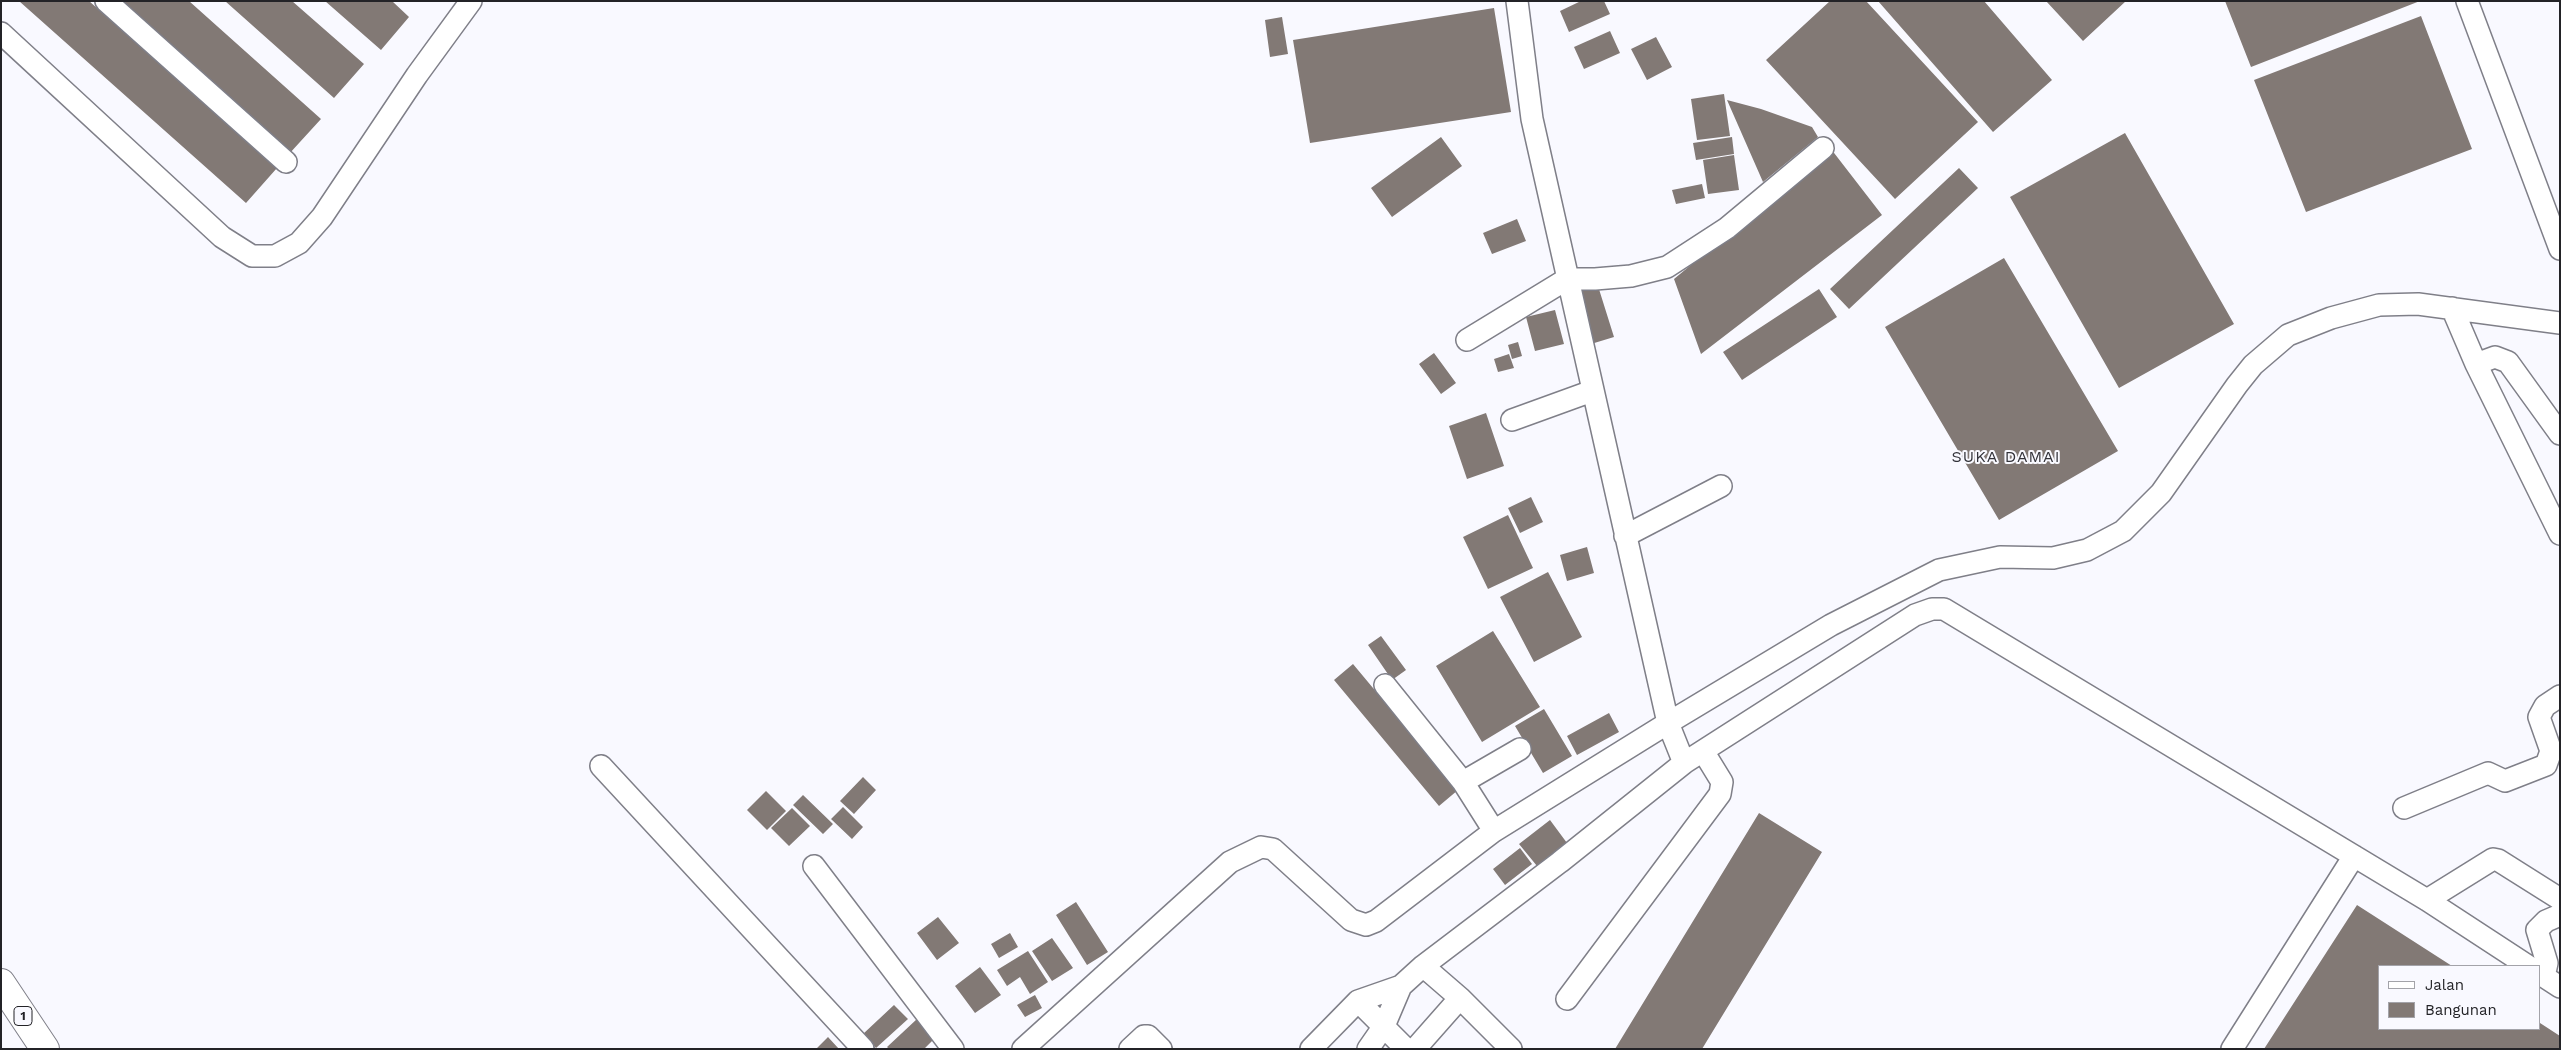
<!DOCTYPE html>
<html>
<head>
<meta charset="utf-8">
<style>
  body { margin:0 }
  #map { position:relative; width:2561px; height:1050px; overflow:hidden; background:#f9f9ff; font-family:"Work Sans",sans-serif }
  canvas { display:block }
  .frame { position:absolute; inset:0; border:2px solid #232327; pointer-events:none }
  .legend { position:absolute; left:2378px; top:965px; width:162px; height:65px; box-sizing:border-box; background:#f9f9ff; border:1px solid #a3a3a9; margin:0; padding:6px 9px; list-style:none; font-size:15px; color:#232327 }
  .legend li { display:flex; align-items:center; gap:10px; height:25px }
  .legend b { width:25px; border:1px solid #a3a3a9 }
</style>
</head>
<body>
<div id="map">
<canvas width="2561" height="1050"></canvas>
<div class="frame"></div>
<ul class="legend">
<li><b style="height:6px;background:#fff"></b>Jalan</li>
<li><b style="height:14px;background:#827975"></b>Bangunan</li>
</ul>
</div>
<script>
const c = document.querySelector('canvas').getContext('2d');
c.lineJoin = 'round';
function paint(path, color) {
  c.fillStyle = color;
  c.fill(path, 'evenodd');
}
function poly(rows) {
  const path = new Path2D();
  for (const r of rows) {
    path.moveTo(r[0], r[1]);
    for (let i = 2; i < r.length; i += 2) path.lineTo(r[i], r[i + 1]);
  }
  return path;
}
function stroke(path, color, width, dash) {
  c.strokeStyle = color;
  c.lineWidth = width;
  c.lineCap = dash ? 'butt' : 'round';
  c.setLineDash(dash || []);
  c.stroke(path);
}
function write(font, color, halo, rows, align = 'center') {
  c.font = font + ' "Work Sans",sans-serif';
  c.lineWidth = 4;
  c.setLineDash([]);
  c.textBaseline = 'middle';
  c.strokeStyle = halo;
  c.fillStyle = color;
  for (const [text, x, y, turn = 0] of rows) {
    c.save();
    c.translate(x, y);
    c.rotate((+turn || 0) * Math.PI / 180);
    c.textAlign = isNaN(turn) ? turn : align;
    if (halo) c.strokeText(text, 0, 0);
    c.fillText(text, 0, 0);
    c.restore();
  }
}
paint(poly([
  [19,1,89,1,277,168,246,203],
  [118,1,189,1,321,119,289,154],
  [225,1,292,1,364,64,334,98],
  [325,1,392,1,409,17,381,50],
  [1581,1,1604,1,1610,14,1569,32,1560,11],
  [1830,1,1866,1,1978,122,1895,199,1766,60],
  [1878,1,1984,1,2052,80,1993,132],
  [2046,1,2126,1,2083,41],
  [2225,1,2420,1,2251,67],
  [1494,8,1511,112,1310,143,1293,40],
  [2421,16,2472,149,2306,212,2254,80],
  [1282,17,1288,54,1270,57,1265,20],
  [1610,31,1620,53,1584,69,1574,47],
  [1656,37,1672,67,1647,80,1631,49],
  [1724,94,1730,136,1697,140,1691,99],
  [1727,100,1761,109,1812,127,1818,137,1763,182],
  [2125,133,2234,324,2119,388,2010,197],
  [1441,137,1462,166,1392,217,1371,188],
  [1732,137,1734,154,1696,160,1693,143],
  [1831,149,1882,215,1701,354,1674,279],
  [1734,155,1739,190,1708,194,1703,160],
  [1959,168,1978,188,1849,309,1830,289],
  [1702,184,1705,198,1676,204,1672,190],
  [1517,219,1526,241,1492,254,1483,233],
  [2004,258,2118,451,1999,520,1885,327],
  [1598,286,1614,337,1591,344,1574,293],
  [1819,289,1837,317,1742,380,1723,352],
  [1555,310,1564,344,1535,351,1526,317],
  [1518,342,1522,356,1512,359,1508,345],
  [1434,353,1456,383,1441,394,1419,364],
  [1509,354,1514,368,1498,372,1494,359],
  [1486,413,1504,466,1467,479,1449,426],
  [1531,497,1543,522,1520,533,1508,508],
  [1508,515,1533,568,1488,589,1463,537],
  [1587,547,1594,573,1567,581,1560,555],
  [1548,572,1582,637,1534,662,1500,597],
  [1493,631,1540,707,1482,742,1436,666],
  [1381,636,1406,670,1392,680,1368,645],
  [1353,664,1458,790,1439,806,1334,680],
  [1544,709,1572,756,1543,773,1515,726],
  [1609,713,1619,732,1577,755,1567,736],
  [863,777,876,790,854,814,840,801],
  [766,791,786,811,767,830,747,810],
  [803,795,833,824,823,834,793,805],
  [843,807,863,827,852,839,831,819],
  [792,808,810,826,789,846,771,828],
  [1759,813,1822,852,1702,1049,1615,1049],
  [1550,820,1567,843,1537,866,1519,844],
  [1520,848,1532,864,1505,885,1493,869],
  [1076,902,1108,952,1087,965,1056,915],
  [2357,905,2452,966,2380,966,2380,1029,2540,1029,2540,1023,2560,1036,2560,1049,2264,1049],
  [938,917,959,943,937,960,917,933],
  [1010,933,1018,947,999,958,991,944],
  [1052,938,1073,968,1052,981,1032,951],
  [1028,951,1048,982,1030,994,1020,977,1007,986,997,970],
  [980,967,1001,995,975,1013,955,986],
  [1035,995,1042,1008,1025,1017,1017,1005],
  [894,1005,908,1019,876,1048,863,1034],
  [917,1019,935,1038,924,1049,889,1049,887,1047],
  [828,1037,839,1049,816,1049]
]), '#827975');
const minor = poly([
  [106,1,286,162],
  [2467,1,2560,249],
  [1,33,222,237,252,256,275,256,299,243,322,217,417,75,471,1],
  [2452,308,2476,364,2560,534],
  [1467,340,1567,279,1595,279,1631,276,1667,267,1727,228,1823,148],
  [2476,364,2495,357,2508,362,2560,434],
  [1512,420,1592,391],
  [1625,536,1721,486],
  [1385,685,1463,782,1494,831],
  [1684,763,1668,723,1831,625,1939,570,2000,557,2053,558,2087,550,2123,531,2161,493,2237,385,2253,365,2288,335,2331,318,2379,305,2418,304,2560,323],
  [601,766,863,1049],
  [1463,782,1520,749],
  [2404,808,2488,773,2505,781,2546,765,2551,751,2539,717,2545,706,2560,696],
  [814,866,953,1049],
  [2427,900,2493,859,2498,860,2560,899],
  [1423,966,1460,998,1511,1049],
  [2540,974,2560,987],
  [2544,977,2547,963,2537,930,2546,921,2560,915],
  [1567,999,1720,794,1722,782,1703,751],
  [1358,1001,1406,1049],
  [1023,1049,1230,862,1261,847,1273,849,1351,920,1366,925,1376,921,1494,831,1668,723,1532,119,1517,1],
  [1130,1049,1144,1036,1148,1036,1161,1049],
  [1311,1049,1358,1001,1401,986,1423,966,1560,862,1684,763,1915,615,1932,609,1944,609,2427,900,2528,966],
  [1368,1049,1384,1026,1401,986],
  [1415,1049,1460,998],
  [2232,1049,2354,856]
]);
const highway = poly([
  [1,983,45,1049]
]);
stroke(minor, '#7f7f88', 24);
stroke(highway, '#7f7f88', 30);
stroke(minor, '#fff', 21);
stroke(highway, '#fff', 28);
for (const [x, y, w] of [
  [23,1016,18]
]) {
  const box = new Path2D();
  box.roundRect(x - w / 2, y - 9.5, w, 19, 4);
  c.fillStyle = '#f9f9ff';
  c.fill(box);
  stroke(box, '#232327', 1);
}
write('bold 12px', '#232327', null, [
  ["1",23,1016]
]);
c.letterSpacing = '1px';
write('16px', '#33333a', '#f9f9ff', [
  ["SUKA DAMAI",2006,457]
]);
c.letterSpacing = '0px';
</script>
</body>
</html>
